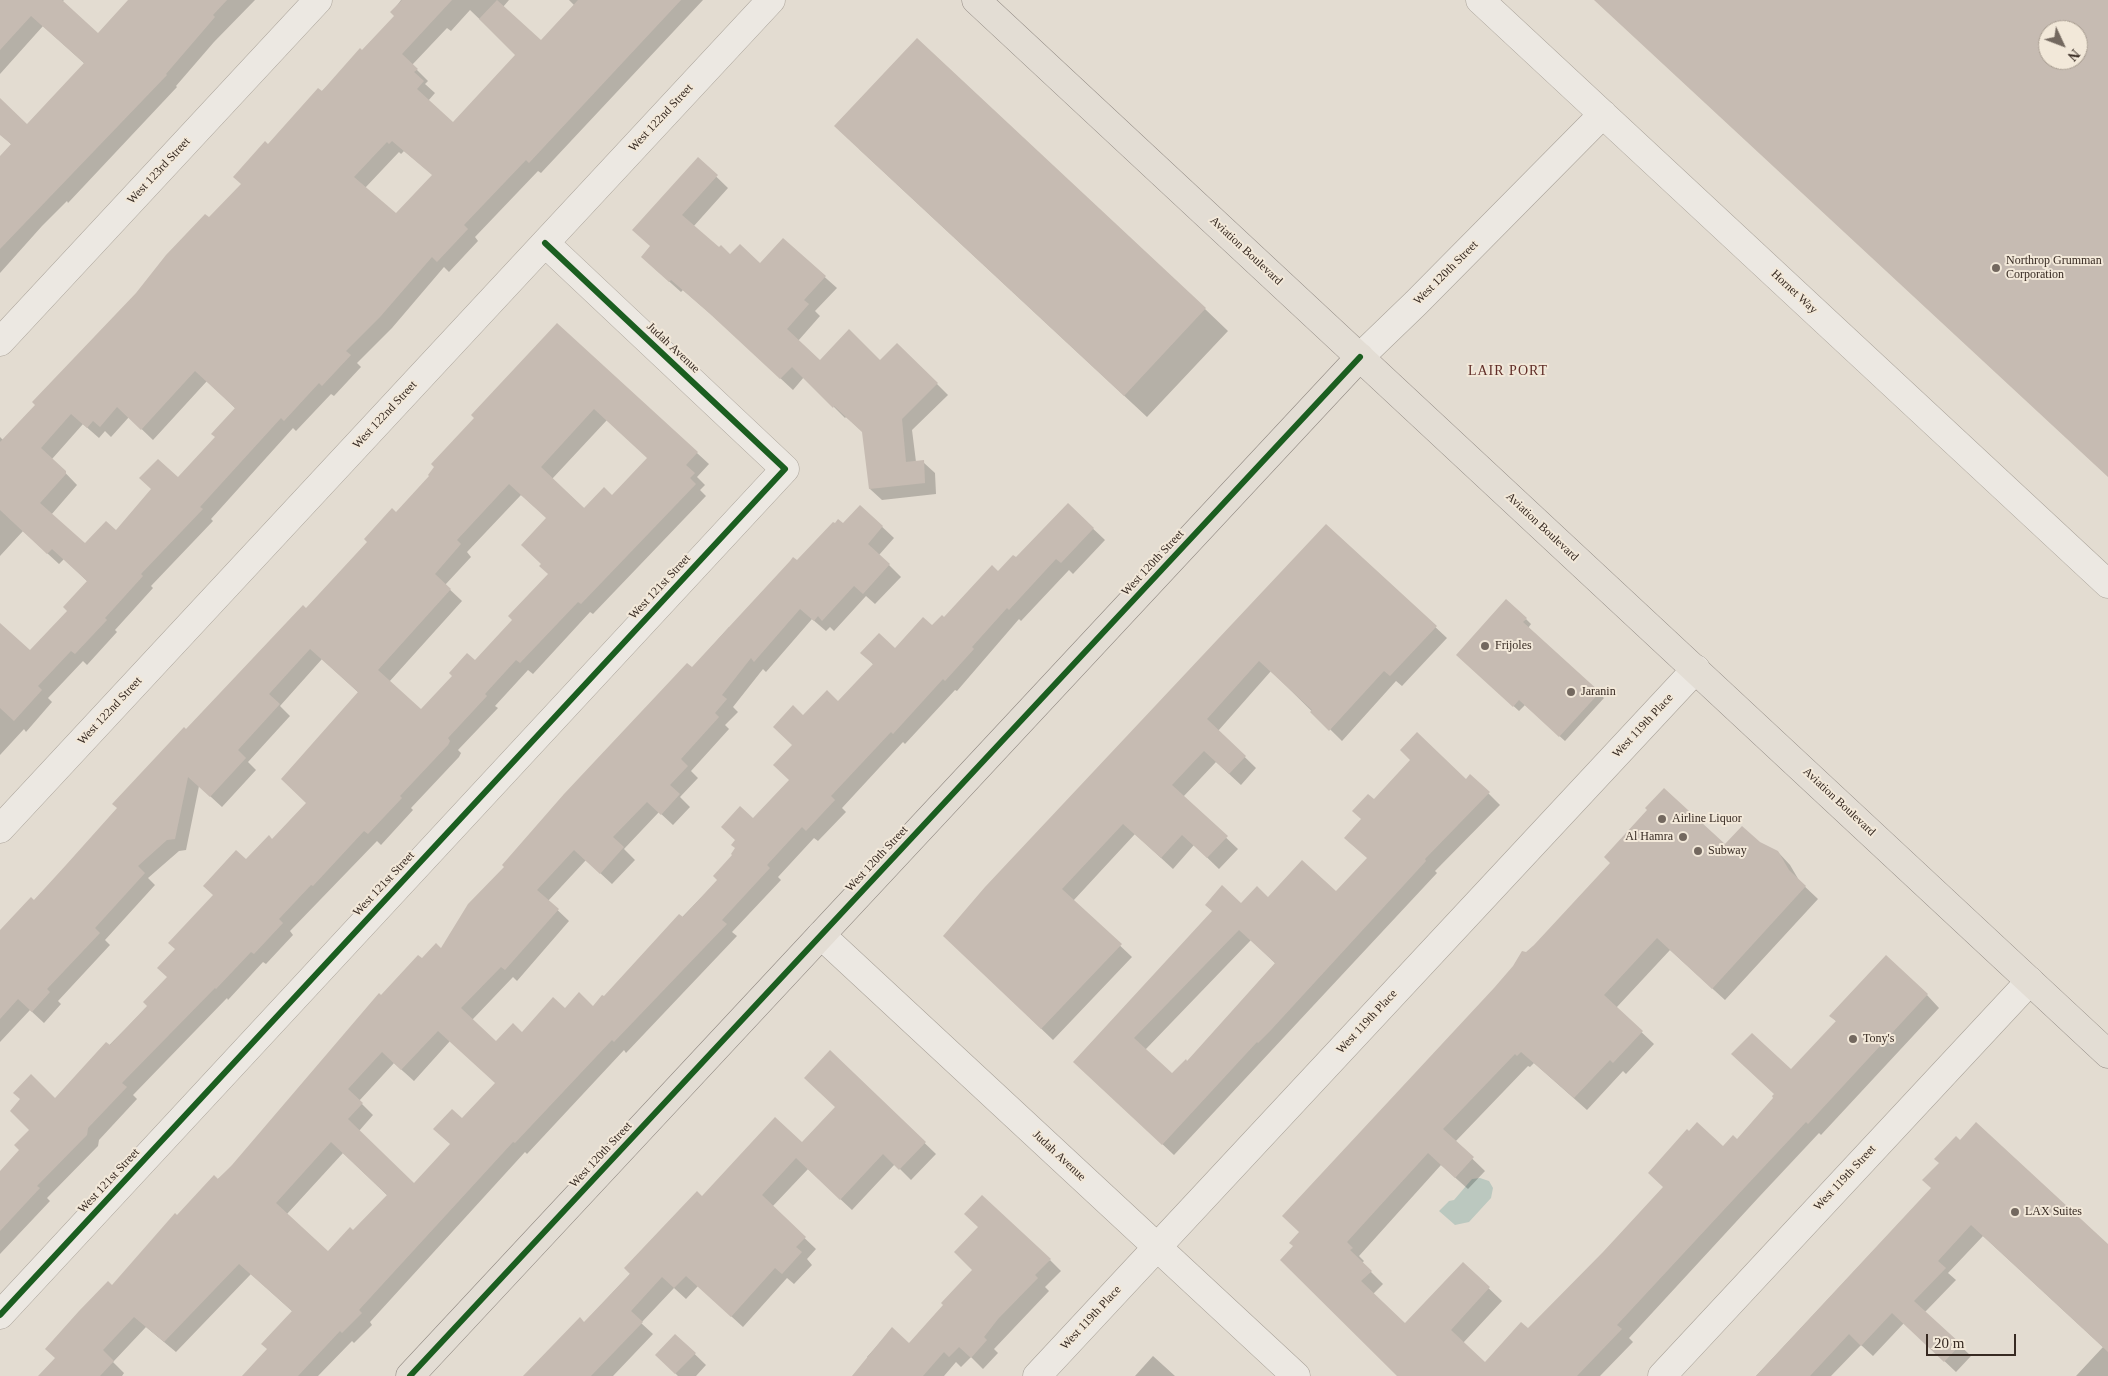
<!DOCTYPE html>
<html>
<head>
<meta charset="utf-8">
<style>
  body { margin:0 }
  #map { position:relative; width:2108px; height:1376px; overflow:hidden; background:#e3dcd1; font-family:Georgia,serif }
  canvas { display:block }
  .north { position:absolute; left:2038px; top:20px; width:50px; height:50px; box-sizing:border-box; background:#f2e8d9; border:1px solid #a79c90; border-radius:50%; rotate:133deg; font-size:14px; font-weight:700; line-height:20px; text-align:center; color:#372a22 }
  .north::after { content:''; display:block; margin:auto; width:18px; height:22px; background:#73685f; clip-path:polygon(50% 0,100% 100%,50% 72%,0 100%) }
  .scale { position:absolute; left:1926px; top:1334px; width:90px; height:22px; box-sizing:border-box; border:2px solid #372a22; border-top:0; padding-left:6px; font-size:15px; line-height:18px; white-space:nowrap; color:#372a22; -webkit-text-stroke:4px #f2e8d9; paint-order:stroke }
</style>
</head>
<body>
<div id="map">
<canvas width="2108" height="1376"></canvas>
<div class="north">N</div>
<div class="scale">20 m</div>
</div>
<script>
const c = document.querySelector('canvas').getContext('2d');
c.lineJoin = 'round';
function paint(path, color) {
  c.fillStyle = color;
  c.fill(path, 'evenodd');
}
function poly(rows) {
  const path = new Path2D();
  for (const r of rows) {
    path.moveTo(r[0], r[1]);
    for (let i = 2; i < r.length; i += 2) path.lineTo(r[i], r[i + 1]);
  }
  return path;
}
function stroke(path, color, width, dash) {
  c.strokeStyle = color;
  c.lineWidth = width;
  c.lineCap = dash ? 'butt' : 'round';
  c.setLineDash(dash || []);
  c.stroke(path);
}
function write(font, color, halo, rows, align = 'center') {
  c.font = font + ' Georgia,serif';
  c.lineWidth = 4;
  c.setLineDash([]);
  c.textBaseline = 'middle';
  c.strokeStyle = halo;
  c.fillStyle = color;
  for (const [text, x, y, turn = 0] of rows) {
    c.save();
    c.translate(x, y);
    c.rotate((+turn || 0) * Math.PI / 180);
    c.textAlign = isNaN(turn) ? turn : align;
    if (halo) c.strokeText(text, 0, 0);
    c.fillText(text, 0, 0);
    c.restore();
  }
}
paint(poly([
  [1480,1178,1489,1181,1493,1188,1491,1198,1469,1222,1455,1225,1439,1211,1449,1201,1454,1200,1472,1179]
]), '#bbc8bf');
paint(poly([
  [0,0,64,0,62,2,98,35,130,0,255,0,214,42,176,86,177,87,68,203,67,201,42,226,0,273,0,158,12,145,0,134,0,101,27,126,85,64,43,26,0,74],
  [401,0,509,0,503,7,541,42,575,6,569,0,703,0,541,173,538,171,475,237,478,241,449,272,444,267,392,328,357,363,361,367,334,396,331,394,296,431,293,428,211,519,213,521,151,586,153,588,115,630,117,632,87,665,83,661,48,698,52,702,26,732,24,729,0,755,0,630,30,652,69,611,88,582,64,559,59,564,23,531,0,556,0,437,3,440,242,184,268,146,396,16,392,12],
  [470,10,517,55,453,123,428,101,435,93,425,84,428,81,412,65,447,28,451,31],
  [404,151,433,175,396,215,365,188,399,152,401,154],
  [207,381,236,409,216,437,178,479,116,532,85,545,51,515,77,485,52,459,83,424,99,438,105,431,111,437,129,417,153,440],
  [859,149,1205,309,1228,331,1147,417],
  [698,159,728,188,693,227,730,256,760,265,783,240,837,288,815,311,820,316,798,341,820,362,880,362,897,344,948,395,912,430,916,462,923,462,935,473,936,494,882,500,870,489,864,433,846,417,845,418,804,377,793,390,722,324,683,290,681,292,654,268,651,247],
  [557,325,709,464,697,477,705,485,700,490,706,496,593,614,590,612,533,674,528,670,495,706,498,708,458,750,461,753,459,757,411,808,413,810,381,845,377,841,290,931,293,935,266,964,263,962,228,1000,227,998,133,1095,137,1099,99,1140,98,1146,47,1198,50,1201,0,1254,0,1173,21,1150,55,1100,148,1006,168,977,176,950,246,861,272,841,307,803,359,693,322,659,280,706,290,716,248,762,256,770,222,807,199,786,186,850,179,851,148,878,155,885,105,940,110,945,58,1001,61,1004,44,1023,30,1010,0,1042,0,936,67,866,186,730,307,609,431,476,475,418],
  [607,420,648,458,612,497,585,509,552,479],
  [521,495,547,518,549,574,514,620,475,662,421,711,389,682,462,601,445,585,471,557,467,552],
  [1068,505,1105,540,1073,574,1069,570,1021,621,1019,619,957,691,955,690,905,744,903,742,842,808,846,812,818,841,814,838,778,877,781,880,732,932,737,936,626,1053,624,1050,527,1154,525,1152,370,1322,372,1325,354,1343,352,1341,318,1376,244,1376,269,1349,293,1312,251,1274,176,1352,146,1327,113,1362,124,1373,122,1376,40,1376,57,1359,112,1286,177,1217,233,1165,381,997,422,960,442,950,729,627,730,629,797,562,843,525,860,506,894,538,879,555,901,577,875,604,866,596,834,631,830,627,826,631,812,619,766,672,763,669,733,707,738,712,725,725,729,729,691,771,698,778,680,797,690,807,673,825,659,812,624,849,635,860,612,884,586,860,548,901,569,921,517,981,513,977,472,1020,496,1043,522,1034,565,1010,593,1007,604,998,718,880,753,820,790,780,793,745,803,717,838,703,874,665,862,653,895,649,933,627,1016,559],
  [450,1041,496,1083,462,1120,451,1145,414,1184,359,1131,373,1115,359,1101,394,1063,414,1081],
  [343,1153,388,1196,353,1232,328,1253,287,1214],
  [1326,525,1447,638,1402,686,1396,681,1342,741,1271,671,1218,731,1256,768,1241,785,1216,762,1183,797,1238,849,1219,869,1194,845,1173,869,1135,834,1073,901,1132,957,1053,1040,956,947],
  [1526,619,1531,624,1528,628,1604,698,1565,741,1525,705,1519,711,1463,660],
  [1412,760,1467,780,1471,776,1500,805,1435,871,1437,873,1174,1155,1086,1073,1241,905,1268,898,1336,893,1368,859,1362,820,1374,801],
  [1251,940,1276,964,1188,1063,1172,1075,1145,1050],
  [1759,843,1778,852,1790,865,1800,882,1818,899,1725,1000,1670,950,1616,1008,1654,1044,1626,1074,1623,1071,1587,1110,1534,1063,1530,1067,1528,1066,1455,1142,1485,1171,1468,1189,1441,1165,1359,1256,1364,1261,1362,1263,1383,1284,1373,1294,1405,1325,1463,1264,1502,1301,1463,1343,1485,1364,1528,1330,1723,1148,1738,1141,1775,1098,1791,1071,1837,1022,1831,1016,1927,995,1939,1008,1821,1135,1819,1133,1759,1197,1629,1338,1633,1342,1600,1376,1400,1376,1328,1307,1329,1306,1294,1246,1527,954,1726,846],
  [830,1052,936,1154,911,1180,895,1164,852,1210,808,1169,772,1207,816,1249,807,1259,812,1265,794,1284,787,1278,743,1327,698,1286,686,1299,674,1288,641,1323,653,1334,613,1376,525,1376,584,1323,702,1197,802,1143,836,1107],
  [1932,1188,2108,1246,2108,1376,2076,1376,2103,1347,1983,1236,1948,1273,1956,1280,1925,1312,1971,1356,1956,1372,1904,1323,1873,1356,1861,1345,1831,1376,1756,1376],
  [1050,1260,1061,1271,1045,1287,1049,1291,994,1349,998,1353,983,1369,971,1357,961,1367,956,1362,944,1376,856,1376,869,1359,867,1357,892,1329,909,1344],
  [675,1335,706,1365,696,1376,678,1376,668,1366],
  [1153,1356,1175,1376,1135,1376]
]), '#0003');
paint(poly([
  [0,0,62,0,98,33,128,0,227,0,213,15,215,17,166,74,167,75,0,249,0,156,11,144,0,135,0,98,27,124,84,63,31,16,0,50],
  [402,0,452,0,402,54,418,69,414,72,424,81,417,89,453,122,515,55,479,19,497,0,541,40,578,0,681,0,529,163,526,160,464,225,468,229,437,262,432,257,380,317,346,351,351,355,322,386,319,383,284,421,281,418,200,507,203,509,141,574,143,576,105,618,107,620,75,654,71,651,38,686,42,690,14,721,0,708,0,623,30,650,67,611,63,607,87,581,52,549,47,554,0,510,0,442,35,405,32,402,136,293,166,255,205,214,209,217,241,184,233,177,265,141,268,144,318,88,322,91,360,48,362,50,394,16,390,12],
  [392,141,432,175,396,213,354,177,387,142,389,144],
  [195,371,235,408,211,434,215,437,178,477,158,459,139,478,151,489,116,530,106,521,85,543,40,503,66,474,66,471,41,448,71,414,87,428,93,421,100,427,117,407,141,430],
  [1594,0,2108,0,2108,477],
  [2048,30,2078,30,2078,60,2048,60],
  [917,38,1206,308,1124,396,834,126],
  [698,157,718,175,682,215,719,247,721,245,730,254,740,244,760,263,783,238,826,276,804,300,809,304,787,329,820,360,849,329,880,360,897,343,938,383,902,419,906,462,924,460,925,483,869,489,862,432,834,406,833,408,792,367,780,379,709,313,671,280,669,282,641,257,650,246,632,230],
  [557,323,698,452,686,465,695,473,690,478,696,484,581,604,578,602,520,663,516,660,485,694,487,696,448,738,450,741,448,745,400,796,402,798,368,834,364,831,313,886,311,885,279,919,283,923,254,954,251,952,216,989,215,988,122,1083,127,1087,88,1128,87,1135,37,1186,40,1188,0,1231,0,1171,19,1150,14,1145,29,1130,10,1111,20,1099,13,1093,31,1074,55,1098,106,1042,110,1045,147,1006,143,1002,167,977,157,968,175,949,168,943,213,895,203,886,236,850,246,859,269,835,272,839,306,803,281,779,358,692,310,649,269,694,280,704,238,750,246,758,210,797,188,777,175,839,167,840,138,866,145,873,95,928,100,933,47,989,50,992,32,1012,18,999,0,1019,0,930,31,897,34,900,66,865,117,808,112,804,184,727,186,729,303,605,306,608,367,542,364,539,392,508,396,512,429,476,428,475,434,467,431,464,474,418,471,415],
  [594,409,647,458,612,495,604,487,584,508,541,467],
  [509,484,546,518,521,545,541,564,539,566,548,574,508,616,512,620,475,660,467,653,449,673,452,676,421,709,378,670,451,589,435,574,461,544,457,540],
  [1068,503,1094,528,1061,563,1056,559,1009,610,1007,608,972,647,974,649,945,681,943,679,893,734,891,732,831,796,835,800,806,831,802,827,767,865,770,868,722,920,727,924,614,1042,612,1040,515,1143,513,1142,359,1310,362,1313,342,1333,340,1331,298,1376,242,1376,267,1349,261,1344,292,1311,239,1264,164,1342,134,1317,103,1350,114,1361,100,1376,38,1376,55,1358,45,1349,79,1311,108,1281,112,1285,175,1213,177,1215,214,1175,218,1179,232,1165,379,993,381,995,418,955,422,958,436,943,441,948,468,904,504,867,502,865,564,794,687,663,692,667,790,561,793,557,797,560,833,522,835,523,838,519,843,523,860,505,883,526,868,544,890,564,863,594,854,586,822,621,818,616,814,621,800,609,754,662,751,658,722,695,727,699,715,713,719,717,681,759,688,766,670,785,680,794,661,815,647,802,613,837,624,847,600,874,574,850,537,890,559,909,505,970,501,967,461,1008,496,1041,513,1023,522,1032,553,997,565,1008,579,992,593,1006,602,995,604,996,679,914,683,917,717,880,713,876,732,855,731,854,735,848,731,845,735,840,721,827,740,806,753,818,789,780,773,765,792,745,773,727,793,705,803,715,827,690,838,701,873,664,860,653,879,633,895,648,923,617,932,625,942,615,944,617,992,565,998,571,1013,555,1016,557],
  [438,1031,495,1083,462,1118,452,1109,433,1129,450,1144,414,1183,348,1119,363,1103,348,1089,382,1052,401,1070],
  [331,1142,387,1195,353,1230,350,1227,328,1251,276,1203],
  [1326,524,1437,626,1390,676,1384,671,1329,731,1310,712,1312,710,1259,661,1207,719,1246,756,1229,774,1204,751,1172,785,1228,836,1207,858,1182,835,1161,858,1123,824,1062,889,1122,944,1041,1029,943,936,985,887],
  [1506,599,1527,618,1523,622,1600,692,1559,737,1519,700,1513,707,1456,655],
  [1417,732,1466,779,1470,774,1490,792,1425,859,1426,861,1271,1030,1258,1043,1257,1042,1162,1145,1073,1062,1212,911,1205,905,1222,885,1241,903,1257,886,1268,897,1302,860,1336,891,1367,858,1344,838,1361,819,1352,811,1368,794,1374,799,1410,760,1400,750],
  [1239,930,1275,963,1187,1061,1186,1059,1172,1073,1134,1038],
  [1664,788,1725,844,1742,826,1760,842,1778,851,1789,870,1806,886,1712,989,1657,938,1604,995,1643,1031,1613,1063,1610,1060,1574,1098,1521,1052,1517,1056,1515,1054,1443,1129,1474,1157,1455,1178,1428,1153,1347,1242,1353,1248,1350,1250,1372,1271,1361,1281,1405,1323,1463,1262,1490,1287,1451,1330,1485,1362,1521,1322,1528,1328,1603,1252,1663,1187,1648,1173,1687,1129,1689,1131,1697,1122,1723,1146,1733,1135,1737,1139,1773,1098,1772,1096,1774,1094,1731,1054,1752,1033,1791,1069,1836,1021,1829,1016,1886,955,1928,994,1808,1124,1806,1122,1747,1185,1617,1325,1622,1329,1577,1376,1397,1376,1280,1260,1293,1246,1289,1243,1299,1232,1282,1216,1494,988,1513,966,1522,951,1526,952,1534,945,1610,863,1604,857,1647,810,1645,808],
  [830,1050,926,1142,899,1170,883,1154,840,1200,796,1158,762,1195,806,1237,796,1247,802,1252,782,1274,775,1268,731,1317,686,1276,674,1288,662,1277,631,1311,643,1322,591,1376,523,1376,580,1317,584,1322,630,1274,624,1268,697,1191,702,1196,775,1117,802,1142,835,1107,804,1078],
  [1976,1122,2108,1244,2108,1352,1971,1225,1938,1261,1946,1268,1914,1301,1961,1344,1944,1362,1892,1313,1861,1346,1849,1334,1810,1376,1756,1376,1931,1188,1922,1180,1939,1163,1934,1159,1956,1136,1960,1140],
  [982,1195,1051,1259,1035,1275,1038,1278,998,1319,984,1337,987,1340,971,1358,959,1347,949,1357,944,1352,923,1376,852,1376,892,1327,909,1343,943,1305,941,1303,972,1270,954,1252,978,1227,964,1214],
  [675,1334,696,1353,675,1374,655,1355]
]), '#c6bbb2');
const minor = poly([
  [1480,0,2108,584],
  [0,342,318,0],
  [1360,357,1416,303,1603,114],
  [0,829,771,0],
  [821,935,1296,1376],
  [0,1315,785,469,545,243],
  [1037,1376,1696,669],
  [1662,1376,2030,981]
]);
const major = poly([
  [976,0,2108,1054],
  [410,1376,1360,357]
]);
stroke(minor, '#a9a299', 29);
stroke(major, '#8f8780', 29);
stroke(minor, '#ece8e2', 28);
stroke(major, '#e3ddd4', 28);
stroke(poly([
  [0,1315,785,469,545,243],
  [410,1376,1360,357]
]), '#1b5e20', 6);
for (const [x, y, r, color] of [
  [1996,268,5,"#73685f"],
  [1485,646,5,"#73685f"],
  [1571,692,5,"#73685f"],
  [1662,819,5,"#73685f"],
  [1683,837,5,"#73685f"],
  [1698,851,5,"#73685f"],
  [1853,1039,5,"#73685f"],
  [2015,1212,5,"#73685f"]
]) {
  const dot = new Path2D();
  dot.arc(x, y, r, 0, 2 * Math.PI);
  c.fillStyle = color;
  c.fill(dot);
  stroke(dot, '#f2e8d9', 2);
}
write('12px', '#372a22', '#f2e8d9', [
  ["West 122nd Street",661,118,-47],
  ["West 123rd Street",159,171,-47],
  ["Aviation Boulevard",1246,251,43],
  ["West 120th Street",1446,273,-45],
  ["Hornet Way",1794,292,43],
  ["Judah Avenue",673,348,43],
  ["West 122nd Street",385,415,-47],
  ["Aviation Boulevard",1542,527,43],
  ["West 120th Street",1153,563,-47],
  ["West 121st Street",660,587,-47],
  ["West 122nd Street",110,711,-47],
  ["West 119th Place",1643,726,-47],
  ["Aviation Boulevard",1839,802,43],
  ["West 120th Street",877,859,-47],
  ["West 121st Street",384,884,-47],
  ["West 119th Place",1367,1022,-47],
  ["West 120th Street",601,1155,-47],
  ["Judah Avenue",1059,1156,43],
  ["West 119th Street",1845,1178,-47],
  ["West 121st Street",109,1181,-47],
  ["West 119th Place",1091,1318,-47]
]);
write('12px', '#372a22', '#f2e8d9', [
  ["Northrop Grumman",2006,261],
  ["Corporation",2006,275],
  ["Frijoles",1495,646],
  ["Jaranin",1581,692],
  ["Airline Liquor",1672,819],
  ["Al Hamra",1673,837,"right"],
  ["Subway",1708,851],
  ["Tony's",1863,1039],
  ["LAX Suites",2025,1212]
], 'left');
c.letterSpacing = '1px';
write('14px', '#5f2c26', '#f2e8d9', [
  ["LAIR PORT",1508,371]
]);
c.letterSpacing = '0px';
</script>
</body>
</html>
